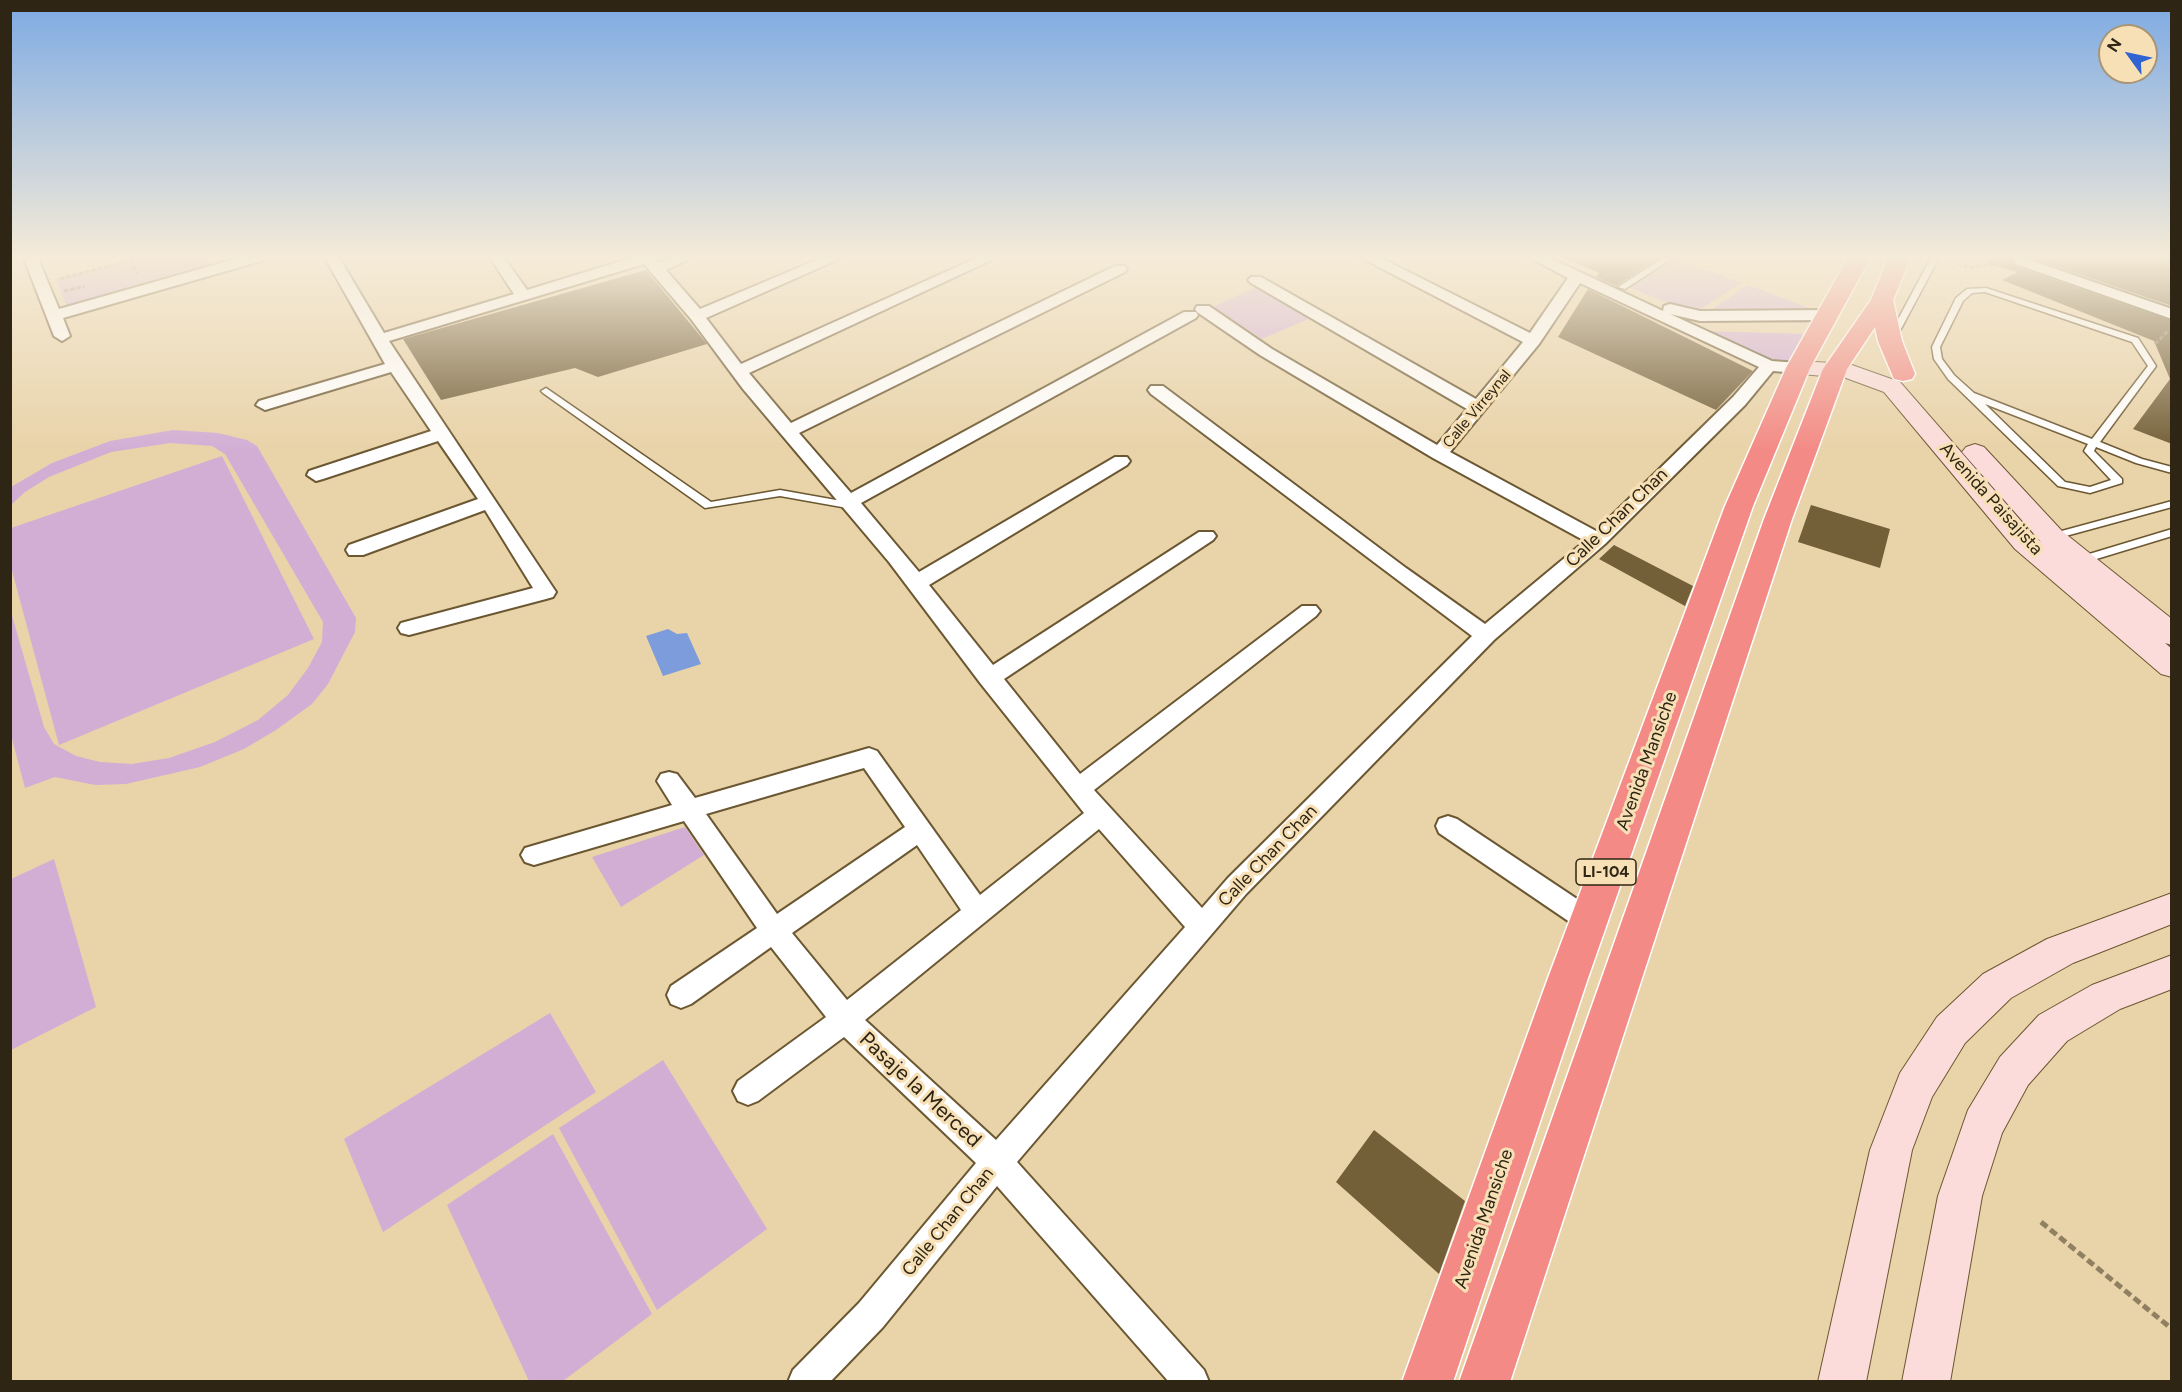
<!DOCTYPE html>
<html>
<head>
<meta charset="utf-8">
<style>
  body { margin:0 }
  #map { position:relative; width:2182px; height:1392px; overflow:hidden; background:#e9d3a9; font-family:Figtree,sans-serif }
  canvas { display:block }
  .frame { position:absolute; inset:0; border:12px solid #2e2515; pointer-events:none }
  .north { position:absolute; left:2098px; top:24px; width:60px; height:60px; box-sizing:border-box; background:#f7e0b6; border:2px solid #a79576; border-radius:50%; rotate:303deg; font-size:16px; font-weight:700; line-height:24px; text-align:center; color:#2e2515 }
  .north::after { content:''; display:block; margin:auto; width:21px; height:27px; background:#3164d3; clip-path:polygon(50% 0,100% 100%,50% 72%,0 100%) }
</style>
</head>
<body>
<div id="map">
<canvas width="2182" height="1392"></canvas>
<div class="frame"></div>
<div class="north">N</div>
</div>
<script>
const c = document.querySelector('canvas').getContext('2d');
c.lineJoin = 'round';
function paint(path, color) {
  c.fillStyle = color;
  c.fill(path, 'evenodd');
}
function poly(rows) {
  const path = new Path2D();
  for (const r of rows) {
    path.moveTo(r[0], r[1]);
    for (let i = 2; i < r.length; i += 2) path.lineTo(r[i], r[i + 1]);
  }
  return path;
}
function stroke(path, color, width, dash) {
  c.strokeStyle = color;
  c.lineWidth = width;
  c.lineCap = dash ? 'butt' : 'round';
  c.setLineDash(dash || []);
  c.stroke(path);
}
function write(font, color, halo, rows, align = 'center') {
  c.font = font + ' Figtree,sans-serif';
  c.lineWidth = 6;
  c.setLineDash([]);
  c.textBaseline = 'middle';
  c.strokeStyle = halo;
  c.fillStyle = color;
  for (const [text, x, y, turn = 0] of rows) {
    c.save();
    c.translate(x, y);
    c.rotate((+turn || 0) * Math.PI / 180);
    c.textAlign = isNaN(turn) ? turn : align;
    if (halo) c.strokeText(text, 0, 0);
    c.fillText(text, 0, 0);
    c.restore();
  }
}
paint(poly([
  [144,256,205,256,212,266,67,307,56,279],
  [1675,257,1741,283,1693,314,1629,287],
  [1748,285,1814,310,1807,323,1721,321,1701,317],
  [1259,286,1313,317,1262,339,1212,307],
  [1705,331,1806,334,1792,364,1777,364],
  [173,430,218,433,247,440,257,446,356,618,355,632,328,684,312,704,276,730,244,749,200,767,126,784,95,785,55,777,25,788,11,735,11,612,44,727,54,744,76,756,100,762,132,764,169,758,215,742,258,720,288,695,308,668,322,642,323,622,225,454,212,446,170,443,111,452,49,477,25,492,11,505,11,487,52,463,110,441],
  [222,456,314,639,59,745,11,567,11,528],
  [685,827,704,855,621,907,592,857],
  [54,859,96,1007,11,1050,11,879],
  [550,1013,596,1092,383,1232,344,1139],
  [663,1060,767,1229,657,1310,559,1128],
  [553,1134,652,1314,563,1381,529,1381,447,1205]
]), '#d2aed5');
paint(poly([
  [668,629,677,634,687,633,701,664,663,676,646,636]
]), '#7c9cdb');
paint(poly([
  [1560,256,1662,256,1616,286,1596,277,1599,273],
  [1988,256,2018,256,2012,260,2015,266,2172,321,2172,444,2133,429,2170,379,2154,341,2002,280,2018,272,1987,264],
  [2025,256,2172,256,2172,306],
  [646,270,707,344,598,377,575,368,441,400,403,339],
  [1588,289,1604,297,1753,371,1716,410,1558,337],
  [1811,505,1890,529,1880,568,1798,542],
  [1614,545,1693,586,1685,606,1599,559],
  [1374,1130,1465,1201,1439,1274,1336,1182]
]), '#735f38');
const lane = poly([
  [1666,256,1676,256,1625,289,1618,287,1666,256],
  [1932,256,1940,256,1895,340,1888,342,1887,340,1932,256],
  [1986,288,2138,338,2156,366,2100,442,2142,459,2172,467,2172,473,2136,463,2096,447,2094,451,2122,479,2122,483,2090,493,2058,486,1948,379,1934,359,1932,347,1956,298,1967,289,1986,288],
  [1985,292,2132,342,2148,366,2092,439,1974,393,1954,375,1942,359,1940,347,1963,301,1972,293,1985,292],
  [1985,404,2088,444,2084,451,2111,480,2090,487,2065,482,1985,404],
  [546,388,711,502,780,490,853,503,858,506,853,509,780,496,705,508,543,393,541,391,546,388],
  [2172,501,2172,507,2051,540,2046,537,2047,535,2172,501],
  [2172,529,2172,536,2080,564,2075,560,2076,558,2172,529]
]);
const street = poly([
  [23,256,37,256,59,309,246,256,270,256,268,259,63,318,70,336,62,341,54,336,23,256],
  [324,256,338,256,384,333,514,294,489,256,503,256,527,290,638,256,653,256,659,263,675,256,696,256,666,270,700,309,826,256,846,256,706,318,741,364,981,256,1000,256,749,373,791,423,1115,266,1125,266,1127,269,1125,272,799,433,851,493,1184,312,1196,312,1198,315,1196,318,861,503,919,572,1115,457,1127,457,1130,461,1127,465,929,585,993,665,1199,532,1213,532,1216,536,1213,540,1004,679,1080,774,1302,606,1316,606,1320,611,1316,616,1094,790,1202,908,1228,878,1472,636,1151,394,1148,390,1151,386,1163,386,1406,568,1485,624,1585,541,1433,458,1260,355,1197,312,1195,309,1197,306,1209,306,1272,349,1437,445,1467,409,1251,283,1248,280,1251,277,1261,277,1476,399,1523,342,1358,256,1377,256,1530,333,1568,278,1527,256,1546,256,1663,311,1664,306,1670,304,1700,311,1827,310,1835,315,1827,320,1700,321,1670,314,1772,361,1798,363,1806,368,1798,373,1773,371,1745,405,1605,544,1494,640,1246,894,1017,1162,1204,1370,1209,1382,1169,1382,997,1186,883,1327,830,1382,788,1382,793,1370,859,1303,976,1163,844,1037,758,1101,748,1105,738,1101,733,1091,738,1081,826,1017,771,947,691,1004,681,1008,671,1004,667,995,671,986,757,928,684,821,534,865,525,862,521,855,525,848,672,805,657,781,661,774,669,772,677,774,695,798,869,748,877,751,980,895,1084,813,981,684,889,562,743,389,691,319,644,264,389,341,556,592,553,597,546,599,409,635,401,633,398,628,401,623,533,588,485,510,363,555,349,555,346,550,349,545,478,499,438,441,323,479,316,481,307,475,309,471,431,431,391,372,265,410,256,405,259,401,385,364,324,256],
  [1580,283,1759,367,1733,397,1596,531,1450,452,1539,344,1580,283],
  [864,768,905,827,777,914,706,814,864,768],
  [1099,829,1185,927,996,1140,865,1020,1099,829],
  [917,845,961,910,847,1000,792,933,917,845],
  [2021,257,2172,309,2172,319,2016,264,2014,261,2021,257],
  [1448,816,1457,819,1598,913,1602,921,1598,929,1589,932,1580,929,1439,833,1436,826,1439,819,1448,816]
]);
const secondary = poly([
  [1798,361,1849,364,1900,382,2035,537,2041,542,1962,452,1966,447,1975,444,1984,447,2062,531,2172,619,2172,645,2165,643,2172,649,2172,677,2161,674,2015,549,1884,392,1846,378,1790,373,1786,368,1790,363,1798,361],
  [2172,893,2172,924,2073,963,2011,998,1965,1043,1932,1097,1912,1150,1866,1382,1818,1382,1870,1150,1900,1073,1937,1017,1983,974,2047,939,2172,893],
  [2172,955,2172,989,2120,1009,2067,1041,2028,1085,2002,1133,1982,1196,1950,1382,1902,1382,1938,1196,1968,1110,2000,1057,2039,1015,2092,985,2172,955]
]);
const highway = poly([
  [1849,256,1871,256,1810,368,1753,506,1588,978,1453,1382,1402,1382,1548,978,1725,506,1786,368,1849,256],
  [1889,256,1911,256,1893,300,1902,341,1915,374,1912,379,1903,381,1894,379,1878,341,1875,327,1847,369,1792,519,1510,1382,1459,1382,1764,519,1823,369,1871,300,1889,256]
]);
stroke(lane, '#6b5731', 3);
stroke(street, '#6b5731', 4);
stroke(secondary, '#6b5731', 2);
stroke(highway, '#fff', 3);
stroke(poly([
  [131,260,137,274],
  [1951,261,1969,267,2002,263],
  [60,279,146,256],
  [64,291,85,286],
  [2155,344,2169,330]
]), '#908062', 3, [4.5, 2]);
stroke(poly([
  [2041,1222,2172,1329]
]), '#908062', 5, [8, 4]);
paint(lane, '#fff');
paint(street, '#fff');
paint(secondary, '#fbdcda');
paint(highway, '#f38a85');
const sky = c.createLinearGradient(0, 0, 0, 451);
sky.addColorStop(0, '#7daae3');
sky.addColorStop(0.57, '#f5ebd8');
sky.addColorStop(1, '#f5ebd800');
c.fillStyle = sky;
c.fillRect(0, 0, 2182, 451);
write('15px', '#2e2515', '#f7e0b6', [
  ["Calle Virreynal",1477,409,-50]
]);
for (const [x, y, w] of [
  [1606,872,60]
]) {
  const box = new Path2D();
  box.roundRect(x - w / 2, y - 13, w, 26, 4.5);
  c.fillStyle = '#f7e0b6';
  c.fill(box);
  stroke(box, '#2e2515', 1.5);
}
write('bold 16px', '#2e2515', null, [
  ["LI-104",1606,872]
]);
write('18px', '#2e2515', '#f7e0b6', [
  ["Avenida Paisajista",1991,499,48],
  ["Calle Chan Chan",1617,518,-44],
  ["Avenida Mansiche",1647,761,-70],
  ["Calle Chan Chan",1268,856,-46],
  ["Avenida Mansiche",1484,1219,-71],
  ["Calle Chan Chan",948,1222,-51]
]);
write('21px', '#2e2515', '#f7e0b6', [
  ["Pasaje la Merced",920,1090,43]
]);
</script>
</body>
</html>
